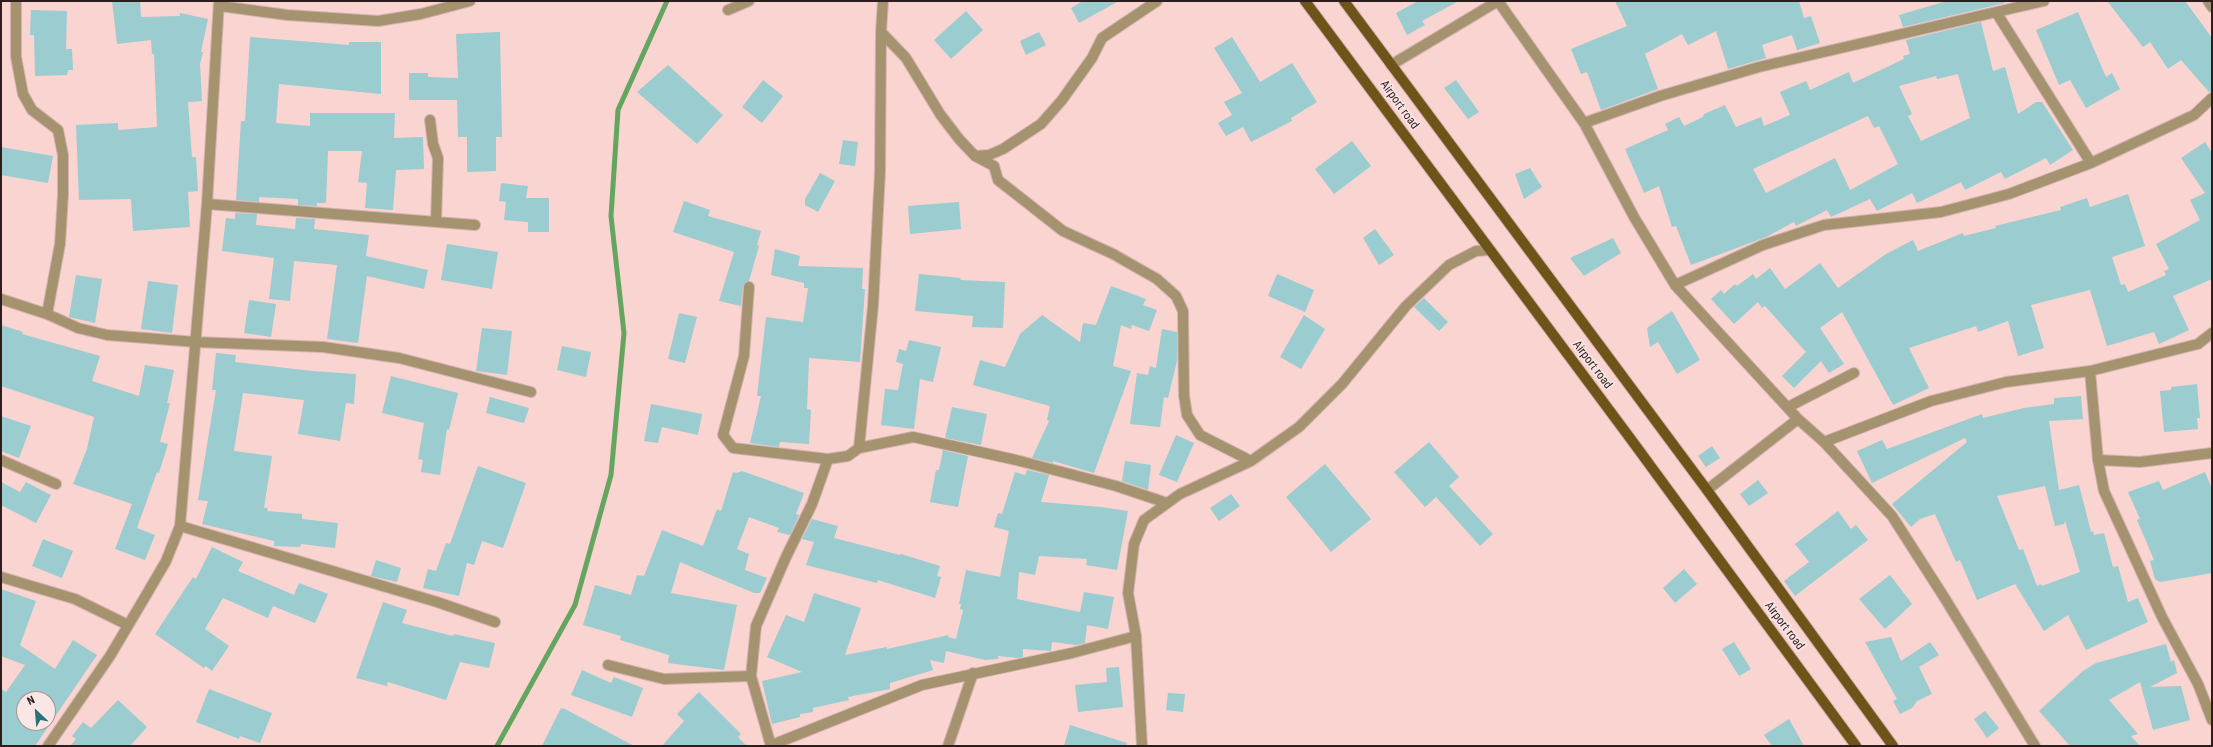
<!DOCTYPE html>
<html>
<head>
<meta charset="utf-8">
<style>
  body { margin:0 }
  #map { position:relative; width:2213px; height:747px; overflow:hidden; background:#f9d4d1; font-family:"Roboto Condensed",sans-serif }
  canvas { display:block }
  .frame { position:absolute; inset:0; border:2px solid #2d1d1c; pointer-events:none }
  .north { position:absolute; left:16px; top:691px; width:40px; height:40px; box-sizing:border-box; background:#f9e6e5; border:1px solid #a79695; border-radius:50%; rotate:334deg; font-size:11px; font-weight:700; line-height:16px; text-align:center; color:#2d1d1c }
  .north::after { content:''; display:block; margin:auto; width:14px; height:18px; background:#287278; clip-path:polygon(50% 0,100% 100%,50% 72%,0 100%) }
</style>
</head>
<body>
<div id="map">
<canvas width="2213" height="747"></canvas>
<div class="frame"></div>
<div class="north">N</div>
</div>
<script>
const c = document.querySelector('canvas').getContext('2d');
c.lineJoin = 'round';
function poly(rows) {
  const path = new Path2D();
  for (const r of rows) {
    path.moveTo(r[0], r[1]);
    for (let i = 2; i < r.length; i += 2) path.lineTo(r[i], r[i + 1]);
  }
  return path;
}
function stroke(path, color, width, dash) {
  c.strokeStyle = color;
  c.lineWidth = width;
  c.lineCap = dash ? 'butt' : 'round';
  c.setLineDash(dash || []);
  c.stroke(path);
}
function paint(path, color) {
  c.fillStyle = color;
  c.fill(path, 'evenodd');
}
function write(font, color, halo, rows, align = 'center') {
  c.font = font + ' "Roboto Condensed",sans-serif';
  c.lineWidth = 3.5;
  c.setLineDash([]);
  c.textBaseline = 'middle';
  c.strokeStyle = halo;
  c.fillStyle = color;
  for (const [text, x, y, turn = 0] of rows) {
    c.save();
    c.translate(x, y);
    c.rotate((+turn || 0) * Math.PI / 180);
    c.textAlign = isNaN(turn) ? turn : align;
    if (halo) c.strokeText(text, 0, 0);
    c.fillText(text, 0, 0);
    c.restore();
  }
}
stroke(poly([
  [497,746,575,605,611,475,624,333,611,216,618,110,667,1]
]), '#64a560', 5);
paint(poly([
  [112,1,140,1,141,17,180,16,180,13,208,19,201,52,203,52,200,64,202,101,188,102,192,157,196,157,198,191,188,192,190,227,133,231,131,199,79,200,76,125,118,123,118,130,157,127,154,54,152,54,151,40,117,44],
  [1083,1,1119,1,1079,23,1071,8],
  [1418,1,1459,1,1422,21,1425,25,1407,35,1396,13],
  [1615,1,1799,1,1804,18,1811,16,1820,43,1797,50,1792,35,1762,45,1766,58,1728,69,1716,31,1688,45,1682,34,1645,54,1658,89,1601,110,1587,72,1581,74,1571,49,1627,26],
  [1947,1,2005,1,2005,3,1903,27,1899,15],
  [2107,1,2185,1,2212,38,2212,92,2209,92,2181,60,2168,69,2150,42,2143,47],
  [31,10,67,11,66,49,72,49,73,70,68,70,67,75,35,76,34,35,30,35],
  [966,11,983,30,951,59,934,40],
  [2078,12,2106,77,2112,73,2120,89,2086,108,2070,80,2059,85,2036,30],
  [1981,22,1993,71,2005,67,2018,114,2036,102,2042,102,2073,150,2050,165,2046,158,2005,179,2001,172,1965,190,1961,182,1917,203,1912,193,1877,211,1870,199,1831,217,1827,210,1796,226,1794,222,1766,237,1691,265,1676,226,1672,227,1659,186,1644,193,1625,149,1668,130,1665,124,1679,117,1684,126,1703,117,1704,114,1725,105,1736,127,1761,117,1764,126,1790,115,1780,92,1806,81,1810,90,1849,72,1853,83,1904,59,1903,56,1910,54,1906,40],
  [1958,74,1970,118,1921,141,1908,116,1912,114,1899,86,1936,76,1937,79],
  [1868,116,1874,128,1879,126,1898,164,1850,190,1835,158,1766,193,1753,169],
  [500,32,502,137,496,137,496,171,467,172,467,137,458,137,457,100,409,100,409,73,428,73,428,77,458,78,456,34],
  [1039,32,1046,45,1026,55,1020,41],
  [250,37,349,45,349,42,381,42,381,94,279,84,276,123,310,126,310,113,395,113,394,138,423,137,424,169,396,170,393,210,365,208,367,183,358,182,362,151,328,151,326,203,317,203,317,206,298,205,298,199,259,197,259,202,236,200,241,121,245,121],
  [1232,37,1260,82,1292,63,1317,102,1291,118,1292,121,1251,142,1243,127,1226,136,1218,123,1232,115,1224,102,1242,93,1214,48],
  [668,65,723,115,697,144,637,92],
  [763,80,783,96,762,123,742,107],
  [1456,80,1479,112,1468,119,1444,88],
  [843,140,858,142,855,166,839,164],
  [1352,141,1371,166,1334,194,1315,169],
  [2205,142,2212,153,2212,279,2173,296,2189,330,2159,344,2154,332,2107,346,2090,290,2031,305,2044,348,2018,356,2008,321,1978,332,1976,326,1909,348,1929,388,1893,405,1842,312,1820,328,1844,364,1829,373,1821,361,1794,388,1782,376,1806,352,1765,306,1762,308,1758,302,1734,324,1711,299,1721,290,1724,294,1735,284,1737,286,1753,274,1756,279,1770,268,1785,289,1820,263,1838,288,1886,254,1913,240,1918,251,1963,233,1964,236,1996,228,1995,226,2061,210,2060,207,2087,198,2090,207,2128,194,2145,246,2112,257,2121,285,2125,284,2128,292,2166,275,2164,271,2169,269,2156,244,2200,220,2190,200,2205,193,2181,158],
  [1,147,53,156,48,183,1,175],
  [1530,168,1542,187,1524,199,1515,174],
  [820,173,835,181,818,212,805,205,805,199],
  [501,183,528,186,526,198,549,198,549,232,528,232,528,222,504,220,506,202,499,201],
  [684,201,710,210,708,216,761,231,757,245,759,246,749,281,743,286,741,306,719,301,734,252,673,232],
  [959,202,961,229,910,234,908,206],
  [235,213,257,214,256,225,295,229,296,218,315,219,314,229,369,235,366,256,428,270,424,289,367,276,358,343,327,339,337,265,294,261,290,301,269,299,274,258,222,251,226,218,235,219],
  [1375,229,1394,255,1379,265,1363,238],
  [1613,238,1621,253,1584,276,1570,258],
  [447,244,498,252,492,289,441,280],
  [775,249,800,256,798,266,863,268,862,289,865,289,860,362,809,358,807,409,811,410,809,444,780,442,779,447,750,443,761,396,757,396,766,317,803,322,808,288,804,288,804,283,771,275],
  [919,274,961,278,960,280,1005,282,1003,328,972,327,973,316,915,311],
  [1277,274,1314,290,1305,312,1268,296],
  [76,275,102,279,95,323,69,317],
  [148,281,178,285,172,333,141,329],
  [1111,286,1146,299,1143,305,1157,310,1149,331,1132,325,1131,329,1121,325,1113,366,1131,371,1094,473,1053,461,1053,463,1032,458,1049,421,1047,420,1050,406,973,385,980,360,1005,367,1020,334,1042,315,1080,342,1083,323,1096,325],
  [1424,298,1448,322,1439,331,1414,307],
  [249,300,276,304,271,337,244,333],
  [1672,311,1700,360,1677,374,1658,342,1650,347,1647,328],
  [679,313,697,317,685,363,668,359],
  [1304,315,1325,329,1301,369,1280,357],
  [1,325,23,332,22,334,100,356,92,381,139,396,145,365,174,370,167,403,170,403,160,442,168,444,159,473,157,472,137,528,155,535,145,560,115,549,132,504,73,484,87,449,94,417,1,386],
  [482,328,512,331,507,375,476,371],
  [1162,329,1177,332,1177,361,1168,398,1164,397,1160,427,1130,424,1137,373,1148,375,1150,366,1156,368],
  [909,340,941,347,933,382,920,379,914,429,881,425,885,389,898,390,903,364,896,362,899,349,906,351],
  [562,346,591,352,586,377,557,370],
  [216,353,236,355,235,362,312,371,356,374,354,404,346,403,340,441,298,434,304,400,243,393,234,451,272,456,264,508,268,508,267,511,302,514,302,519,338,523,335,548,301,544,300,547,274,546,274,541,202,524,208,501,198,500,216,390,212,390],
  [391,376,458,393,449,430,447,429,440,475,421,472,423,460,418,459,424,423,382,413],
  [2197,384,2200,418,2197,418,2198,429,2164,432,2160,391,2171,390,2171,387],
  [2081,396,2083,419,2049,421,2059,490,2079,485,2091,532,2093,531,2094,535,2104,533,2113,567,2118,566,2128,602,2138,598,2148,622,2086,650,2068,615,2044,631,2015,584,1977,600,1960,560,1956,562,1935,514,1920,519,1911,527,1892,504,1967,442,1965,438,1872,483,1857,451,1882,440,1887,449,1982,414,1983,418,2024,408,2054,404,2054,398],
  [2045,486,2055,526,2064,524,2065,521,2080,572,2042,586,2041,584,2037,586,2023,549,2019,550,1997,496],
  [490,397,529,408,524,423,486,413],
  [651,404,702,414,698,435,662,427,658,443,644,441],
  [952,407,987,414,981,445,945,438],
  [1,416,31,426,19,458,1,451],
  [1176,435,1194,443,1177,482,1159,475],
  [1429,442,1459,477,1449,486,1493,534,1480,546,1436,497,1425,507,1394,472],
  [1712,446,1720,458,1706,467,1698,456],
  [943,450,968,456,958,507,930,502,936,470,939,470],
  [1125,461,1151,465,1148,490,1122,481],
  [1325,464,1371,519,1331,552,1286,497],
  [478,466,526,483,503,548,482,541,474,565,467,563,459,596,423,588,428,569,436,571,446,543,450,544],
  [1027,470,1049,475,1041,502,1101,507,1128,511,1117,570,1086,565,1087,559,1039,556,1035,575,1019,572,1017,599,1080,612,1084,592,1114,597,1108,629,1087,625,1085,643,1076,645,1052,642,1051,651,1023,649,1023,657,1019,658,998,656,998,659,985,660,946,651,944,663,930,660,933,670,890,683,890,689,848,697,849,700,813,708,813,712,800,714,800,717,772,724,762,681,802,672,767,657,786,615,804,622,814,593,861,608,845,655,887,647,887,649,949,635,948,637,956,639,963,610,960,609,961,604,959,604,966,570,1000,577,1009,531,994,527,998,513,1002,514,1015,472,1025,475],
  [742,471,804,493,796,514,799,515,790,535,777,532,779,528,749,517,737,549,749,554,745,570,767,578,760,593,754,593,680,562,671,593,737,605,724,670,668,663,669,655,620,640,621,636,583,625,595,585,631,595,637,575,644,576,662,530,703,546,717,509,721,511,733,472,737,473],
  [2205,472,2212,489,2212,573,2160,582,2155,579,2150,561,2154,560,2137,520,2140,519,2128,492,2159,481,2163,490],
  [1758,480,1768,493,1749,506,1740,494],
  [1,482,20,492,26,482,51,495,36,523,1,505],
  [1231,494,1240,506,1219,521,1210,508],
  [1838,511,1851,529,1856,525,1868,540,1795,596,1784,581,1809,562,1795,544],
  [812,519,838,526,834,538,900,555,901,554,940,566,937,576,941,577,935,598,878,580,877,583,806,565,814,542,802,539],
  [43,539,73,551,62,578,32,566],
  [212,547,243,562,238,571,294,595,299,583,328,594,315,623,273,606,268,618,223,598,205,629,229,646,212,671,206,666,204,668,155,634,193,577,196,579],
  [376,560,401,568,397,582,371,576],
  [1684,569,1697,584,1675,603,1663,588],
  [1890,575,1912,604,1885,629,1859,599],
  [1,589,36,601,20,645,55,669,73,640,97,655,35,746,1,746,1,689,6,692,25,665,1,656],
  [24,699,48,699,48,723,24,723],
  [383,602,407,610,402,623,453,636,454,634,495,643,489,668,460,662,446,700,388,682,387,686,356,678],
  [1891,637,1901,661,1930,642,1939,655,1919,667,1932,694,1917,701,1912,708,1900,714,1893,701,1897,699,1865,642],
  [1734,642,1751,669,1739,676,1722,649],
  [2166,644,2171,662,2174,660,2177,673,2150,687,2181,686,2190,720,2153,730,2140,682,2109,700,2138,734,2131,736,2140,746,2070,746,2039,711,2083,671,2096,663],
  [1119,667,1123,707,1078,712,1075,685,1107,682,1106,668],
  [582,670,611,683,614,677,643,688,632,717,571,695],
  [209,689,272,713,260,743,240,736,239,739,196,722],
  [699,692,741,734,738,737,747,746,662,746,684,721,677,714],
  [1168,693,1185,694,1183,712,1166,710],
  [118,700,147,727,130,746,70,746,76,739,72,736,83,722,91,728],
  [561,708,565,709,634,746,542,746],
  [1985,711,1999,728,1987,738,1974,719],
  [1789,719,1804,746,1772,746,1764,735],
  [1070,725,1127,743,1126,746,1064,746]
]), '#9accd0');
const minor = poly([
  [16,1,16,57,23,94,32,110,58,130,63,155,63,195,60,244,47,314],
  [1498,1,1584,123,1634,217,1675,285,1798,419,1824,442,1892,516,1944,597,2035,746],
  [2208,1,2212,7],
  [220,6,287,15,378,21,421,14,470,1],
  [728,10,749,1],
  [1996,12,2091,163],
  [881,32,906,58,940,114,959,139,975,156,994,166,998,180,1063,231,1113,254,1157,279,1176,296,1183,311,1184,395,1187,415,1200,435,1251,461],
  [1391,65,1498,1],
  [430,120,433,144,438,158,436,222],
  [1584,123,1660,96,1759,67,2044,1],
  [975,156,989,155,1003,149,1041,124,1062,100,1092,58,1102,38,1157,1],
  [207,204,475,225],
  [1675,285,1763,245,1824,225,1941,212,2009,194,2091,163,2194,115,2212,98],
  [749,287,744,356,723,435,733,448,828,459],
  [1,299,47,314,78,328,107,335,196,342,323,347,399,358,531,392],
  [2090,371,2098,460,2104,491,2162,617,2198,684,2212,720],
  [1788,407,1854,373],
  [1824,442,1931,401,2006,382,2090,371,2198,344,2212,333],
  [859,448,873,306,880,172,881,32,883,1],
  [1,460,56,484],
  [2098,460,2140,462,2212,453],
  [1707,490,1798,419],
  [180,526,437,602,495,622],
  [1,577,75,599,128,625],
  [608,665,664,679,751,676],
  [772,745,922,685,1072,653,1136,636],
  [48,746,110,656,145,597,166,561,180,526,207,204,219,1],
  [771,746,751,676,756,626,786,557,812,504,828,459,848,456,859,448,913,437,1016,460,1116,486,1167,503],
  [948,746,973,673],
  [1142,746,1136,636,1128,593,1134,544,1144,520,1180,494,1251,461,1299,427,1342,384,1406,306,1449,265,1476,251,1490,250]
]);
const major = poly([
  [1305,1,1630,438,1856,746],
  [1344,1,1707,490,1893,746]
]);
stroke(minor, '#d4b3b0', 12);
stroke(major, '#d4b3b0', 12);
stroke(minor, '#a5926f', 10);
stroke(major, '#6f541a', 10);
write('12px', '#2d1d1c', '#f9e6e5', [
  ["Airport road",1399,105,54],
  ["Airport road",1592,365,53],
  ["Airport road",1784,626,53]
]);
</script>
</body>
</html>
